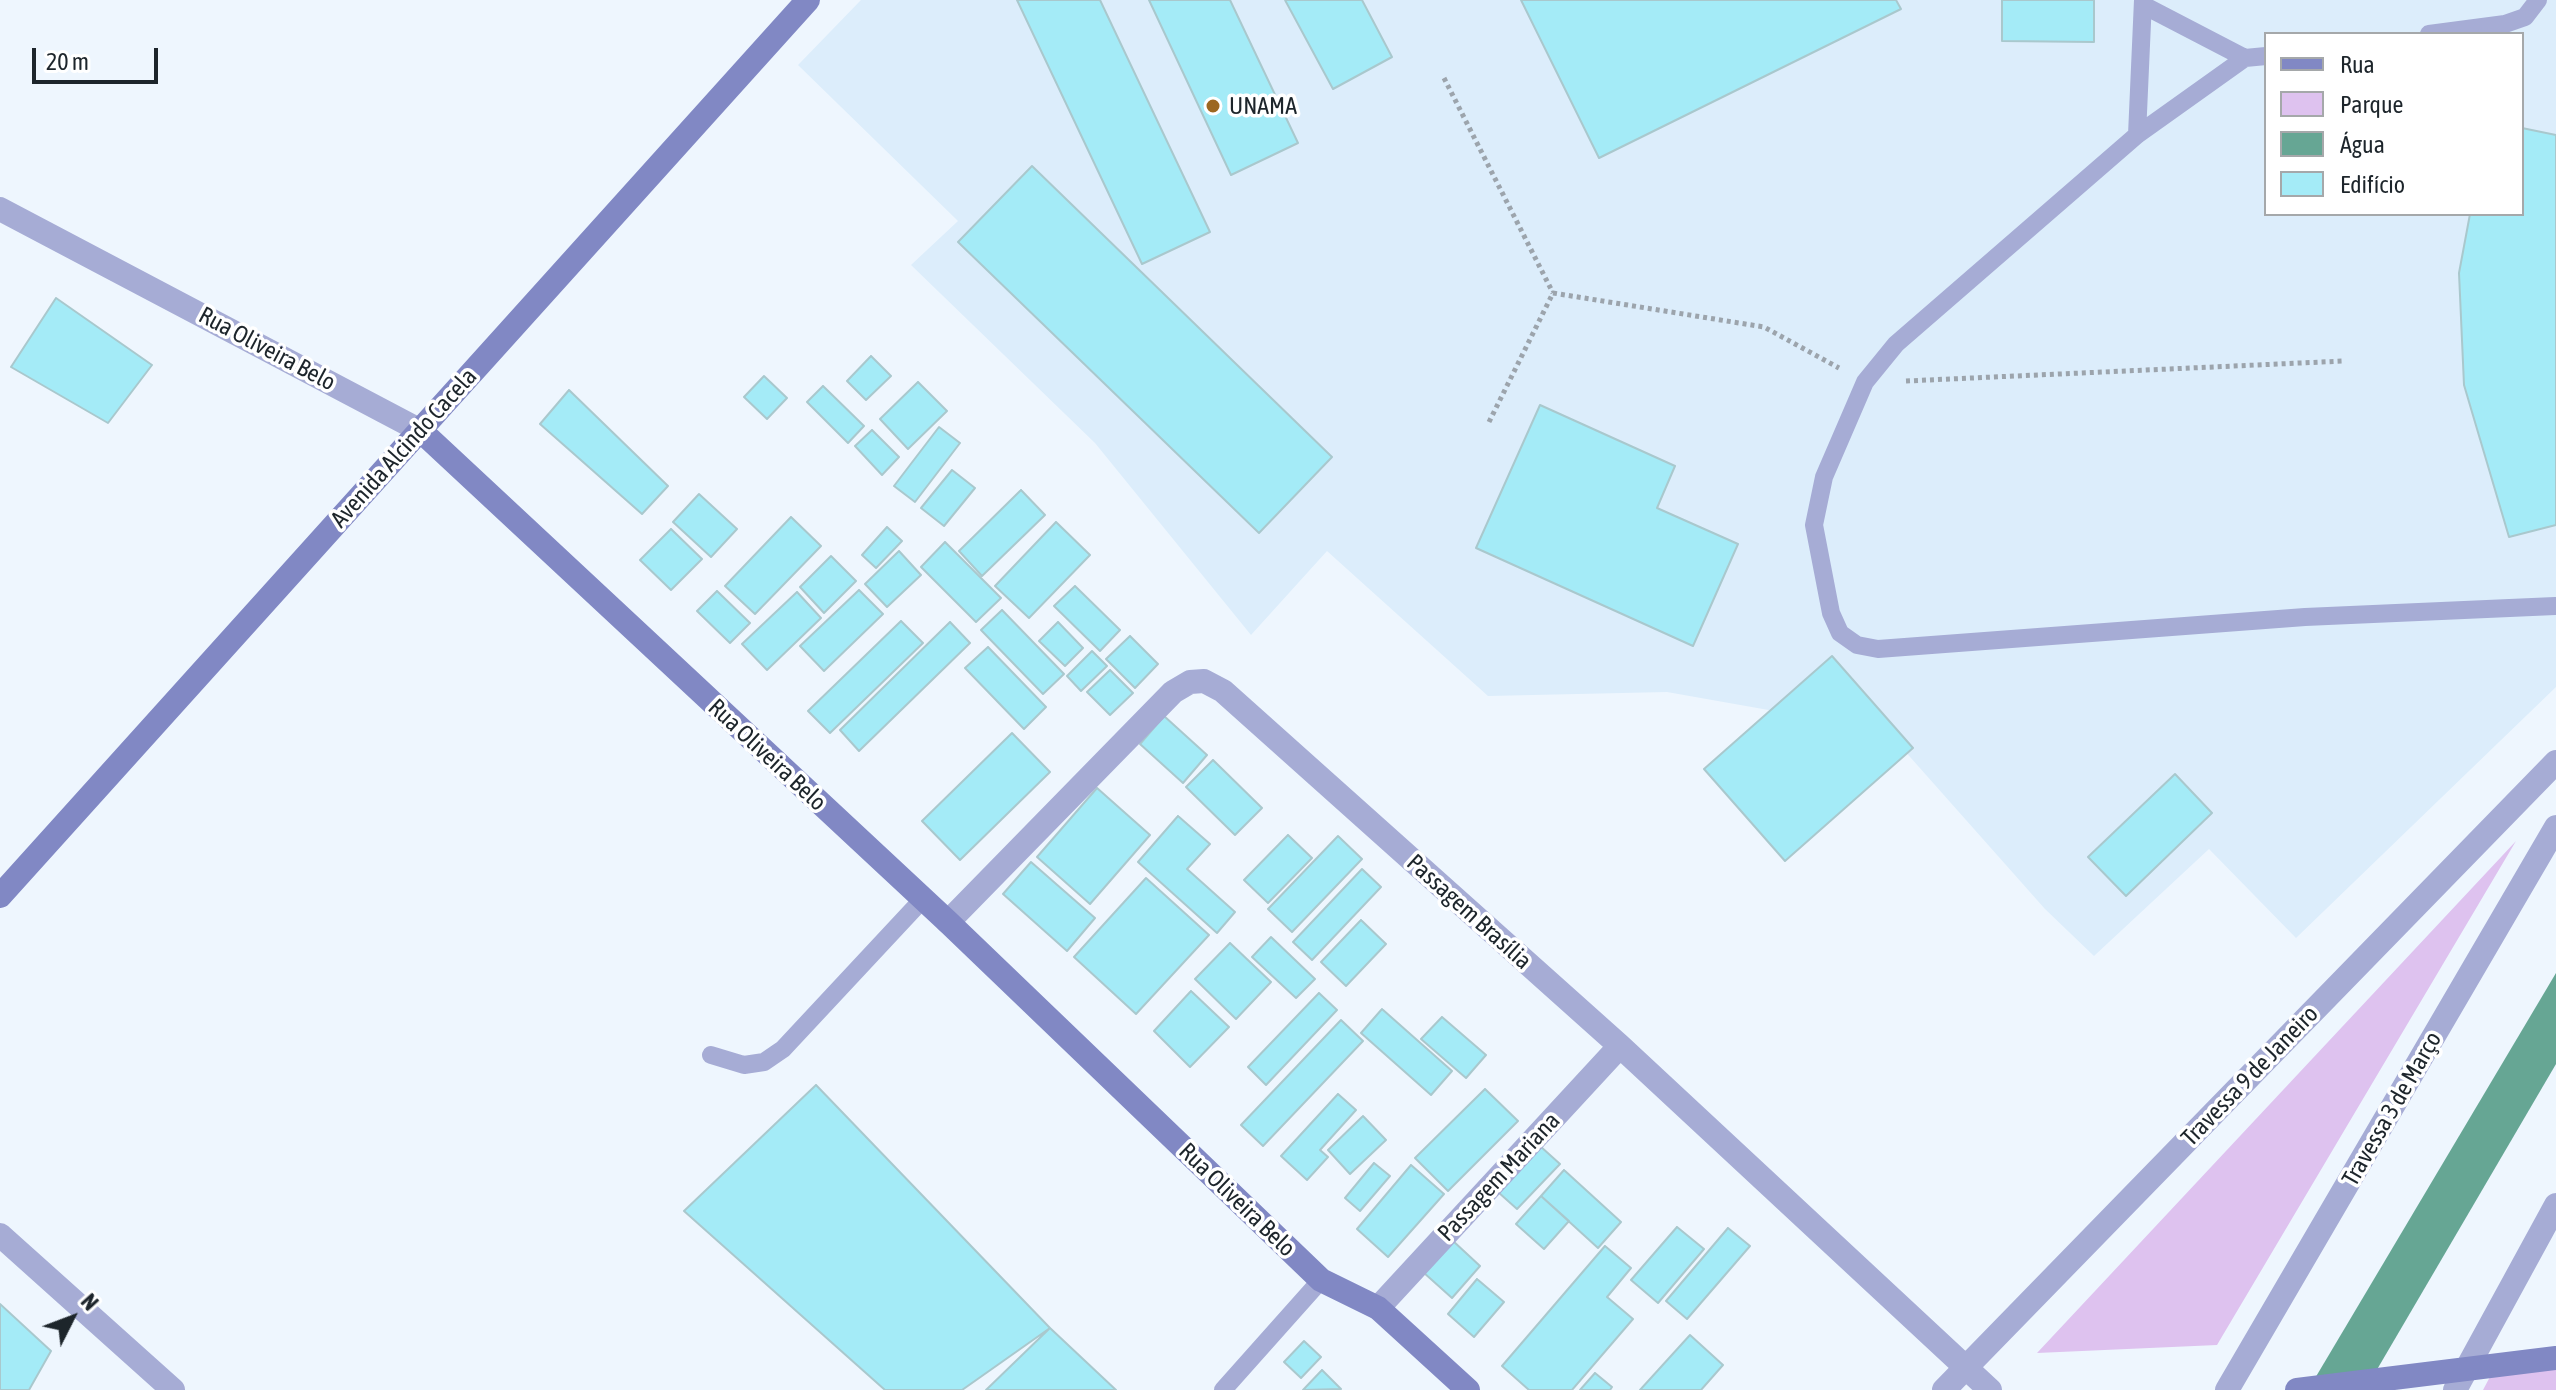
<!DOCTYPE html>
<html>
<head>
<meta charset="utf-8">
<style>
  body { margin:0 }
  #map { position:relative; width:2556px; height:1390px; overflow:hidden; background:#eef6fe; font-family:"Asap Condensed",sans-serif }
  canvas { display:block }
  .legend { position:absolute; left:2264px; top:32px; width:260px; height:184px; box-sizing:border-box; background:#fff; border:2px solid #a5a8aa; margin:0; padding:10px 14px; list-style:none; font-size:24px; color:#1d252b }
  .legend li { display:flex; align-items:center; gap:16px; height:40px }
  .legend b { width:40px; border:2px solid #a5a8aa }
  .north { position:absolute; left:32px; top:1278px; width:80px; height:80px; -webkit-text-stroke:6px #fff; paint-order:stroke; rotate:48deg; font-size:22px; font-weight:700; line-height:32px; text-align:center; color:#1d252b }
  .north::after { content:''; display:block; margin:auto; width:28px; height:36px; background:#1d252b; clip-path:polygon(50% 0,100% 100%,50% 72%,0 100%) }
  .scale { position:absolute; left:32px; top:48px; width:126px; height:36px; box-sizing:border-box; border:4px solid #1d252b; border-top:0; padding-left:10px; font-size:24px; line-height:28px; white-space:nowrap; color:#1d252b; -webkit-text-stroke:6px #fff; paint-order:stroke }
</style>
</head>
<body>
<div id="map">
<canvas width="2556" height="1390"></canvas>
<ul class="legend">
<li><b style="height:10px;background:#8188c4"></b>Rua</li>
<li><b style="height:22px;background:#dec2ef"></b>Parque</li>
<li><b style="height:22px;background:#66a694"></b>Água</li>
<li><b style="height:22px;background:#a4ebf7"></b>Edifício</li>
</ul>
<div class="north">N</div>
<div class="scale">20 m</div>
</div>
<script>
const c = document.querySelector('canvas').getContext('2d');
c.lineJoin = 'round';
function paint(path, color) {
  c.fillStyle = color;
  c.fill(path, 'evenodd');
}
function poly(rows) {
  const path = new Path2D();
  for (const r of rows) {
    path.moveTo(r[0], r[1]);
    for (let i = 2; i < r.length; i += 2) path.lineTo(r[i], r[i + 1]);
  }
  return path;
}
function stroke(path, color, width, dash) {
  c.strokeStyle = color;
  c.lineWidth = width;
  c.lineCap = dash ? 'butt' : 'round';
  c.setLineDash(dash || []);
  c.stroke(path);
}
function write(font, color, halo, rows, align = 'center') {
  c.font = font + ' "Asap Condensed",sans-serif';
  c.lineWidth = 7;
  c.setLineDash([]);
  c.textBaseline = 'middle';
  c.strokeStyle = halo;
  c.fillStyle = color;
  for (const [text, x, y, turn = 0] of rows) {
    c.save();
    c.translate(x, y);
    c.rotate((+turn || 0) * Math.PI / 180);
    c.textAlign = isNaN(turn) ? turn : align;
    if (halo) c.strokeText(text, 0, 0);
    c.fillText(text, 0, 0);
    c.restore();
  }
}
paint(poly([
  [861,0,2556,0,2556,687,2296,938,2209,849,2094,956,2045,909,1887,731,1667,692,1488,696,1327,551,1251,635,1095,443,911,265,958,221,798,65],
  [2266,34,2522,34,2522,214,2266,214]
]), '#dcedfb');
paint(poly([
  [2516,841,2217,1345,2037,1353],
  [2556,1365,2556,1390,2483,1390,2492,1373]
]), '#dec2ef');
paint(poly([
  [2556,973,2556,1064,2365,1390,2308,1390]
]), '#66a694');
const building = poly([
  [1017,0,1100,0,1210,232,1142,264,1017,0],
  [1149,0,1230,0,1298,143,1231,175,1149,0],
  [1285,0,1362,0,1392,57,1333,89,1285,0],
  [1521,0,1896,0,1901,9,1599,158,1521,0],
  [2002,0,2094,0,2094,42,2002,41,2002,0],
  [2522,128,2556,135,2556,525,2509,537,2464,385,2459,273,2470,214,2522,214,2522,128],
  [1032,166,1332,457,1259,533,958,242,1032,166],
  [56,298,152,365,108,423,11,367,56,298],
  [871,356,891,376,866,400,847,381,871,356],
  [764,376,787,398,767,419,744,397,764,376],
  [918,382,947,411,908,449,880,419,918,382],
  [823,386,864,426,848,443,807,402,823,386],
  [569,390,668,486,642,514,540,424,569,390],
  [1540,405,1675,466,1657,508,1738,544,1693,646,1476,548,1540,405],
  [939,427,960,443,915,502,894,486,939,427],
  [872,430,899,457,882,475,855,446,872,430],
  [952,470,975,488,944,526,921,508,952,470],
  [1021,490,1045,515,982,576,959,551,1021,490],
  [699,494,737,529,711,557,673,522,699,494],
  [791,517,821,546,755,614,725,586,791,517],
  [1056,522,1090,555,1029,618,995,586,1056,522],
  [887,527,902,541,876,568,862,555,887,527],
  [671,529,702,559,671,590,640,560,671,529],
  [945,542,1001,598,976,622,921,567,945,542],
  [899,551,921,575,887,607,865,584,899,551],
  [831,556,856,581,824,613,800,587,831,556],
  [1075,586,1120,630,1100,651,1054,606,1075,586],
  [859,590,883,614,824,671,800,646,859,590],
  [717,591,750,623,730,643,697,611,717,591],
  [797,592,821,618,767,670,742,644,797,592],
  [1002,610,1064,674,1043,694,981,630,1002,610],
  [901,621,923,643,830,733,808,711,901,621],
  [950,622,970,643,859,751,840,730,950,622],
  [1058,622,1083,648,1065,666,1039,641,1058,622],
  [1130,636,1158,664,1135,688,1106,659,1130,636],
  [988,647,1046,707,1024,729,965,668,988,647],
  [1092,651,1107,666,1081,691,1067,676,1092,651],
  [1832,656,1913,748,1785,861,1704,769,1832,656],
  [1110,670,1133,693,1110,715,1087,692,1110,670],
  [1164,716,1207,755,1183,783,1140,744,1164,716],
  [1012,733,1050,772,960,860,922,821,1012,733],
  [1213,760,1262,808,1235,835,1186,787,1213,760],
  [2175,774,2212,813,2126,896,2088,857,2175,774],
  [1097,788,1150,835,1090,904,1037,857,1097,788],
  [1178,816,1210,844,1187,869,1235,912,1217,933,1138,862,1178,816],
  [1288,835,1312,858,1268,903,1244,880,1288,835],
  [1338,836,1362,859,1292,932,1268,909,1338,836],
  [1031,862,1095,918,1067,951,1003,894,1031,862],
  [1362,869,1381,887,1312,960,1293,942,1362,869],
  [1146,878,1209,935,1136,1014,1074,957,1146,878],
  [1361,920,1386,944,1346,986,1321,962,1361,920],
  [1271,937,1315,979,1296,998,1252,957,1271,937],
  [1230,943,1271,982,1236,1019,1195,979,1230,943],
  [1191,991,1229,1027,1190,1067,1154,1031,1191,991],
  [1319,993,1337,1010,1266,1085,1248,1067,1319,993],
  [1382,1009,1452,1071,1431,1095,1361,1033,1382,1009],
  [1442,1017,1486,1055,1466,1078,1421,1039,1442,1017],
  [1341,1020,1363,1041,1263,1146,1241,1125,1341,1020],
  [816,1085,1050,1328,962,1390,885,1390,684,1211,816,1085],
  [1485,1089,1518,1121,1448,1191,1415,1158,1485,1089],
  [1338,1094,1356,1110,1320,1150,1328,1157,1307,1180,1281,1156,1338,1094],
  [1363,1116,1386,1140,1350,1174,1328,1150,1363,1116],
  [1540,1146,1560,1164,1517,1209,1498,1192,1540,1146],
  [1374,1163,1390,1176,1360,1211,1345,1198,1374,1163],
  [1411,1165,1444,1194,1388,1257,1357,1229,1411,1165],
  [1564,1170,1621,1222,1598,1248,1541,1196,1564,1170],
  [1541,1196,1569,1221,1544,1249,1516,1224,1541,1196],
  [1677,1227,1704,1249,1658,1303,1631,1280,1677,1227],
  [1728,1228,1750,1246,1687,1319,1666,1301,1728,1228],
  [1452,1240,1480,1266,1452,1298,1423,1272,1452,1240],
  [1605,1246,1631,1268,1607,1297,1633,1319,1572,1390,1529,1390,1502,1366,1605,1246],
  [1477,1279,1504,1302,1474,1337,1448,1314,1477,1279],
  [0,1304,51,1351,29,1390,0,1390,0,1304],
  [1050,1328,1116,1390,986,1390,1050,1328],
  [1690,1335,1723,1365,1701,1390,1640,1390,1690,1335],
  [1304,1341,1321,1357,1301,1378,1284,1362,1304,1341],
  [1322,1370,1341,1389,1303,1390,1322,1370],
  [1595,1373,1612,1387,1610,1390,1580,1390,1595,1373]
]);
paint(building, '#a4ebf7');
stroke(building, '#a9c8cd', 2);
stroke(poly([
  [1444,78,1553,293],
  [1906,381,2344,361],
  [1489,422,1553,293,1764,327,1839,368]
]), '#9ca4ac', 5, [4, 4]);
stroke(poly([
  [2143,5,2245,58,2266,56],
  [2429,34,2505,24,2525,17,2538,0],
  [2245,58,2137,135,1896,344,1865,382,1824,477,1814,525,1831,613,1840,633,1857,645,1878,649,2305,617,2555,606],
  [2137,135,2143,0],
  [711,1055,744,1065,764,1062,783,1049,922,900],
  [1223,1390,1321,1280]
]), '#a6acd5', 18);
stroke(poly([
  [948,922,1173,692,1190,682,1204,681,1223,691,1620,1046,1990,1390],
  [0,1235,173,1390],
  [1378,1308,1620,1046],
  [1944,1390,2556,762],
  [2227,1390,2556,827],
  [2455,1390,2556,1205]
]), '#a6acd5', 24);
stroke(poly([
  [0,209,421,431]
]), '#a6acd5', 24);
stroke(poly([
  [421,431,948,922,1321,1280,1378,1308,1468,1390],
  [0,896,808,0],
  [2297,1390,2556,1358]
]), '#8188c4', 24);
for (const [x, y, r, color] of [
  [1213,106,8,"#9c6720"]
]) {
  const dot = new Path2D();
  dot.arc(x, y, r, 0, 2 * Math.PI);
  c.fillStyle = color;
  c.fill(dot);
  stroke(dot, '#fff', 3);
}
write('24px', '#1d252b', '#fff', [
  ["UNAMA",1229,106]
], 'left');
write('24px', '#1d252b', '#fff', [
  ["Rua Oliveira Belo",267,349,28],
  ["Avenida Alcindo Cacela",404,448,-48],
  ["Rua Oliveira Belo",767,755,43],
  ["Passagem Brasília",1469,912,42],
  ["Travessa 9 de Janeiro",2250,1076,-46],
  ["Travessa 3 de Março",2392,1109,-60],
  ["Passagem Mariana",1499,1177,-47],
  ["Rua Oliveira Belo",1237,1200,44]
]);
</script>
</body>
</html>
